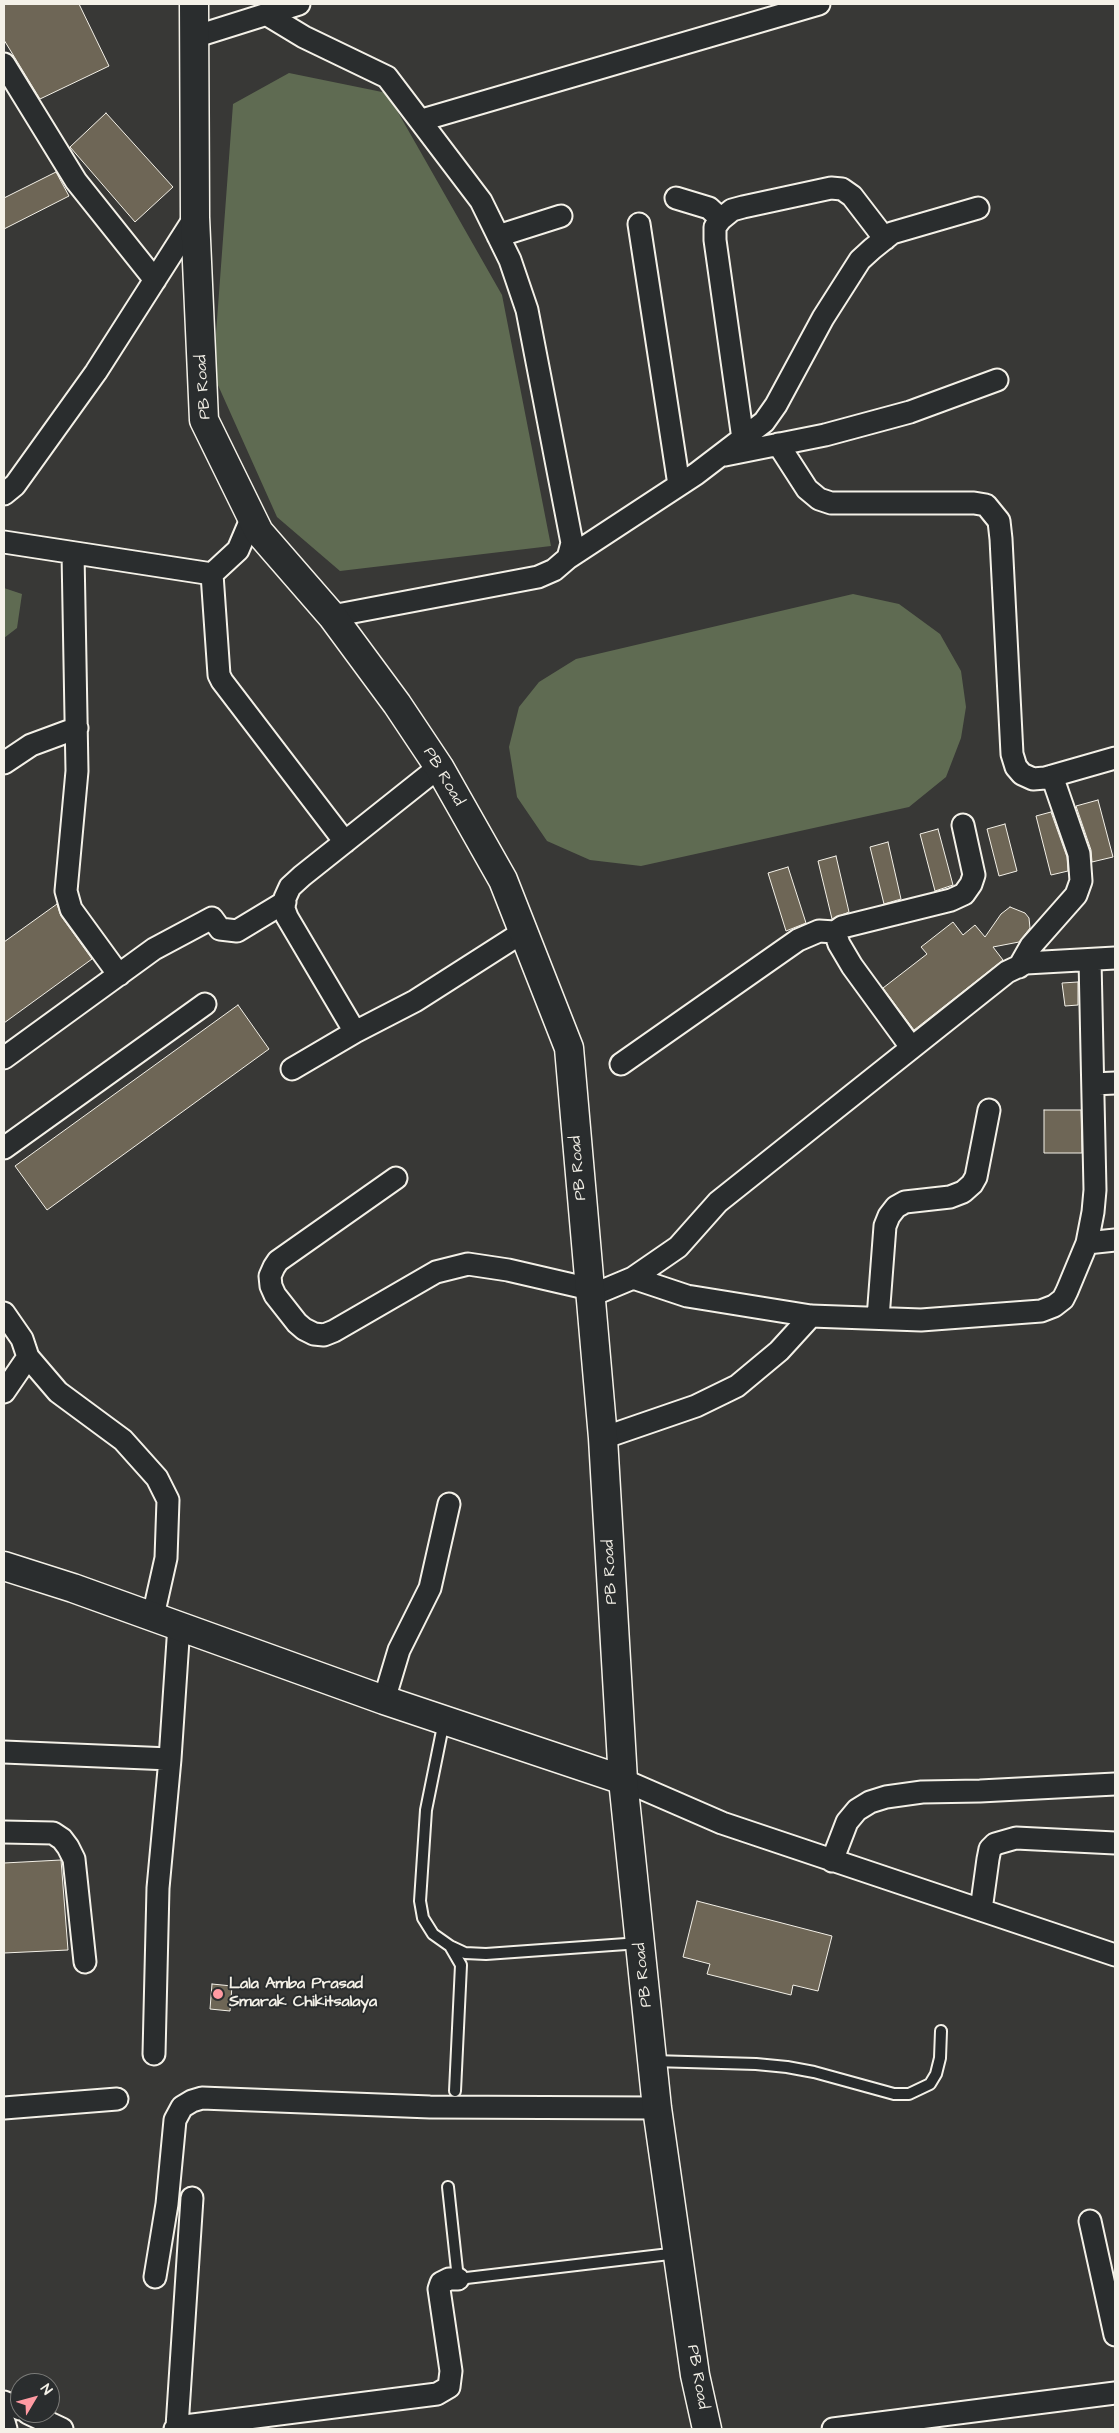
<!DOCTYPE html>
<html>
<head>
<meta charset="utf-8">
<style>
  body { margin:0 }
  #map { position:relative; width:1119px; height:2433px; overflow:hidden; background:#383836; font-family:"Architects Daughter",sans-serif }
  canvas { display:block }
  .frame { position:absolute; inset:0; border:5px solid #f4f1e8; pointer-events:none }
  .north { position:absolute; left:10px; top:2373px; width:50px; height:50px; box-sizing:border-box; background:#2a2d2e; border:1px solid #7b7b78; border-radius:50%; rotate:53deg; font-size:14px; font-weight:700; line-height:20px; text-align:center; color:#f4f1e8 }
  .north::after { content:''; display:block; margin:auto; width:18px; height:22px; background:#ff9aa2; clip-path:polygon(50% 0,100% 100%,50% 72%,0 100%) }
</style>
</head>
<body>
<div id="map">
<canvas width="1119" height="2433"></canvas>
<div class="frame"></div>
<div class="north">N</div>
</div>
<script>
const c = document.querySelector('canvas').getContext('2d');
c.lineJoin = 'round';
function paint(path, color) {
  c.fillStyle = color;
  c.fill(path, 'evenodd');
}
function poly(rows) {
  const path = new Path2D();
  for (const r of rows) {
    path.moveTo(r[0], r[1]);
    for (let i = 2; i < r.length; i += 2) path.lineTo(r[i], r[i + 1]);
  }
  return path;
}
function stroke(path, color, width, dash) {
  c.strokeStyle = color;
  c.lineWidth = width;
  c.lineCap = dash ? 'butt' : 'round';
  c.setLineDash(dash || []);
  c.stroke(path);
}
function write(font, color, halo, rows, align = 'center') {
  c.font = font + ' "Architects Daughter",sans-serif';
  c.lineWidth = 4;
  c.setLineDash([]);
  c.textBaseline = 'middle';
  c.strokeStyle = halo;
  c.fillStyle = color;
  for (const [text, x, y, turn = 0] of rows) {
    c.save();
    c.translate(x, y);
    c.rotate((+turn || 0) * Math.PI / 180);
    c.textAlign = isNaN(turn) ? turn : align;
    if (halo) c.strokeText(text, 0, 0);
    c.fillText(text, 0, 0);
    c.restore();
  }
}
paint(poly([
  [289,73,387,93,502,295,551,546,340,571,277,517,213,374,233,104],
  [4,588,22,594,17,628,4,638],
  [853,594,899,604,940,634,961,671,966,707,961,738,946,777,909,807,641,866,590,860,547,841,517,797,509,747,519,707,539,682,576,659]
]), '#5f6b52');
const building = poly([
  [4,4,79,4,109,66,40,99,4,40,4,4],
  [106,113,173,187,135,222,70,147,106,113],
  [56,172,69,196,4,229,4,198,56,172],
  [1098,800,1113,857,1092,862,1091,850,1076,806,1098,800],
  [1051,812,1067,857,1068,871,1051,875,1036,816,1051,812],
  [1005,824,1017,871,999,876,987,829,1005,824],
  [938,829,953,885,935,891,920,834,938,829],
  [888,842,901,899,884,904,870,847,888,842],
  [836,856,849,912,832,919,818,861,836,856],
  [788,867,806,923,786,931,768,873,788,867],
  [57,904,61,916,92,959,4,1023,4,942,57,904],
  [1010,907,1025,913,1029,918,1030,928,1019,942,993,947,1003,960,914,1030,883,988,927,954,921,947,953,922,963,935,975,925,985,937,1001,914,1010,907],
  [1078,982,1078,1005,1065,1006,1062,983,1078,982],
  [238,1005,269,1049,47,1210,15,1166,238,1005],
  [1044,1110,1081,1110,1082,1153,1044,1153,1044,1110],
  [61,1860,68,1950,4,1953,4,1863,61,1860],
  [697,1901,832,1936,818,1991,793,1985,791,1995,707,1974,710,1964,683,1957,697,1901],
  [212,1984,232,1986,230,2011,210,2009,212,1984]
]);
paint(building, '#6e6656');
stroke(building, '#f4f1e8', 1);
const lane = poly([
  [444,1721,426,1810,420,1901,423,1918,433,1934,450,1946,465,1953,486,1954,640,1943],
  [450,1946,461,1965,455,2091],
  [653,2061,756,2064,787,2067,814,2072,894,2094,909,2094,930,2084,936,2074,940,2058,941,2031],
  [448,2187,458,2279,678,2253]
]);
const street = poly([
  [266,14,304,37,387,77,481,201,510,260,527,310,572,543,568,558,554,570,538,577,332,616],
  [194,37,299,4],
  [4,64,76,181,155,280],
  [422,120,819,4],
  [676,198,709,208,721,219],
  [639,224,679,485],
  [498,236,561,216],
  [743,439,715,240,715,227,721,219,732,210,743,207,831,188,842,189,852,196,885,239],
  [778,444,807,489,819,499,831,503,974,503,986,505,999,521,1001,539,1012,754,1016,767,1022,774,1033,779,1045,778,1115,758],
  [725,455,825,435,910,412,997,380],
  [4,494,15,485,96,372,195,217],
  [4,542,212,574,238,550,252,517],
  [73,553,77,771,66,891,71,909,119,975],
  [568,558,696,474,764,422,776,405,823,318,860,260,872,249,892,233,978,208],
  [212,574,219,675,222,681,345,842],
  [4,763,31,745,77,728],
  [1019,967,1031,946,1076,895,1081,881,1079,854,1052,776],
  [355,1032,287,917,284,909,285,898,290,887,302,876,439,767],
  [911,1047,852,966,839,944,835,932,842,927,951,900,964,894,971,884,974,875,963,825],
  [4,1058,154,949,212,918,220,929,237,931,285,902],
  [621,1064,798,940,819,931,835,932],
  [292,1069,355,1032,415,1001,523,932],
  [1093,1084,1115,1083],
  [4,1148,205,1004],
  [396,1178,278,1261,274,1267,270,1276,271,1286,275,1295,297,1323,304,1329,314,1334,324,1335,334,1331,436,1272,468,1264,508,1270,590,1289],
  [1087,1243,1115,1240],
  [633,1278,687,1296,811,1316,921,1320,1041,1311,1054,1306,1063,1299,1067,1291,1087,1243,1093,1212,1095,1190,1090,960],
  [590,1296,633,1278,678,1247,718,1202,1007,972,1026,963,1115,958],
  [4,1313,22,1339,28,1357,4,1392],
  [878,1318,885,1226,889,1216,896,1207,905,1202,950,1197,963,1192,972,1184,976,1177,989,1110],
  [28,1357,58,1392,123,1440,157,1478,168,1500,166,1558,153,1616],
  [603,1438,696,1406,737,1386,779,1351,811,1316],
  [384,1700,399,1650,430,1588,449,1504],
  [4,1752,170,1759],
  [623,1780,722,1823,1115,1955],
  [4,1832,53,1833,62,1839,68,1847,74,1859,85,1962],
  [832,1861,847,1822,857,1810,870,1802,886,1797,922,1792,980,1791,1115,1784],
  [981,1910,988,1859,990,1849,995,1844,1016,1838,1115,1843],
  [154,2054,158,1888,170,1759,179,1625],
  [4,2108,117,2099],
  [1090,2221,1115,2335],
  [155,2277,167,2204,175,2120,182,2107,192,2101,202,2098,430,2107,657,2108],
  [4,2402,20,2409],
  [28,2413,62,2429],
  [4,2422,6,2429],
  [177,2427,192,2198],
  [175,2429,177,2427,437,2394,449,2387,451,2371,439,2289,441,2283,449,2279,458,2279],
  [833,2429,1115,2393]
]);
const secondary = poly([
  [194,4,195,217,204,420,259,532,332,616,397,704,439,767,503,880,569,1048,603,1438,623,1780,657,2108,695,2375,707,2429],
  [4,1566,73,1588,384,1700,623,1780]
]);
stroke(lane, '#f4f1e8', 14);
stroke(street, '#f4f1e8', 25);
stroke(secondary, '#f4f1e8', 31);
stroke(lane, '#2a2d2e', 10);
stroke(street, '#2a2d2e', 21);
stroke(secondary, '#2a2d2e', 28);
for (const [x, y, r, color] of [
  [218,1994,6,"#ff9aa2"]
]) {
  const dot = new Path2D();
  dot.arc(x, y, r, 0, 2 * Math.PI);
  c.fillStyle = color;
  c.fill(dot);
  stroke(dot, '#2a2d2e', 2);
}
write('16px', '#f4f1e8', '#2a2d2e', [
  ["PB Road",204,387,-94],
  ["PB Road",443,777,59],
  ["PB Road",579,1168,-95],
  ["PB Road",611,1572,-93],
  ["PB Road",644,1975,-96],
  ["PB Road",697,2377,80]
]);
write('bold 16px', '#f4f1e8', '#2a2d2e', [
  ["Lala Amba Prasad",229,1985],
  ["Smarak Chikitsalaya",229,2003]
], 'left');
</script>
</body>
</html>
